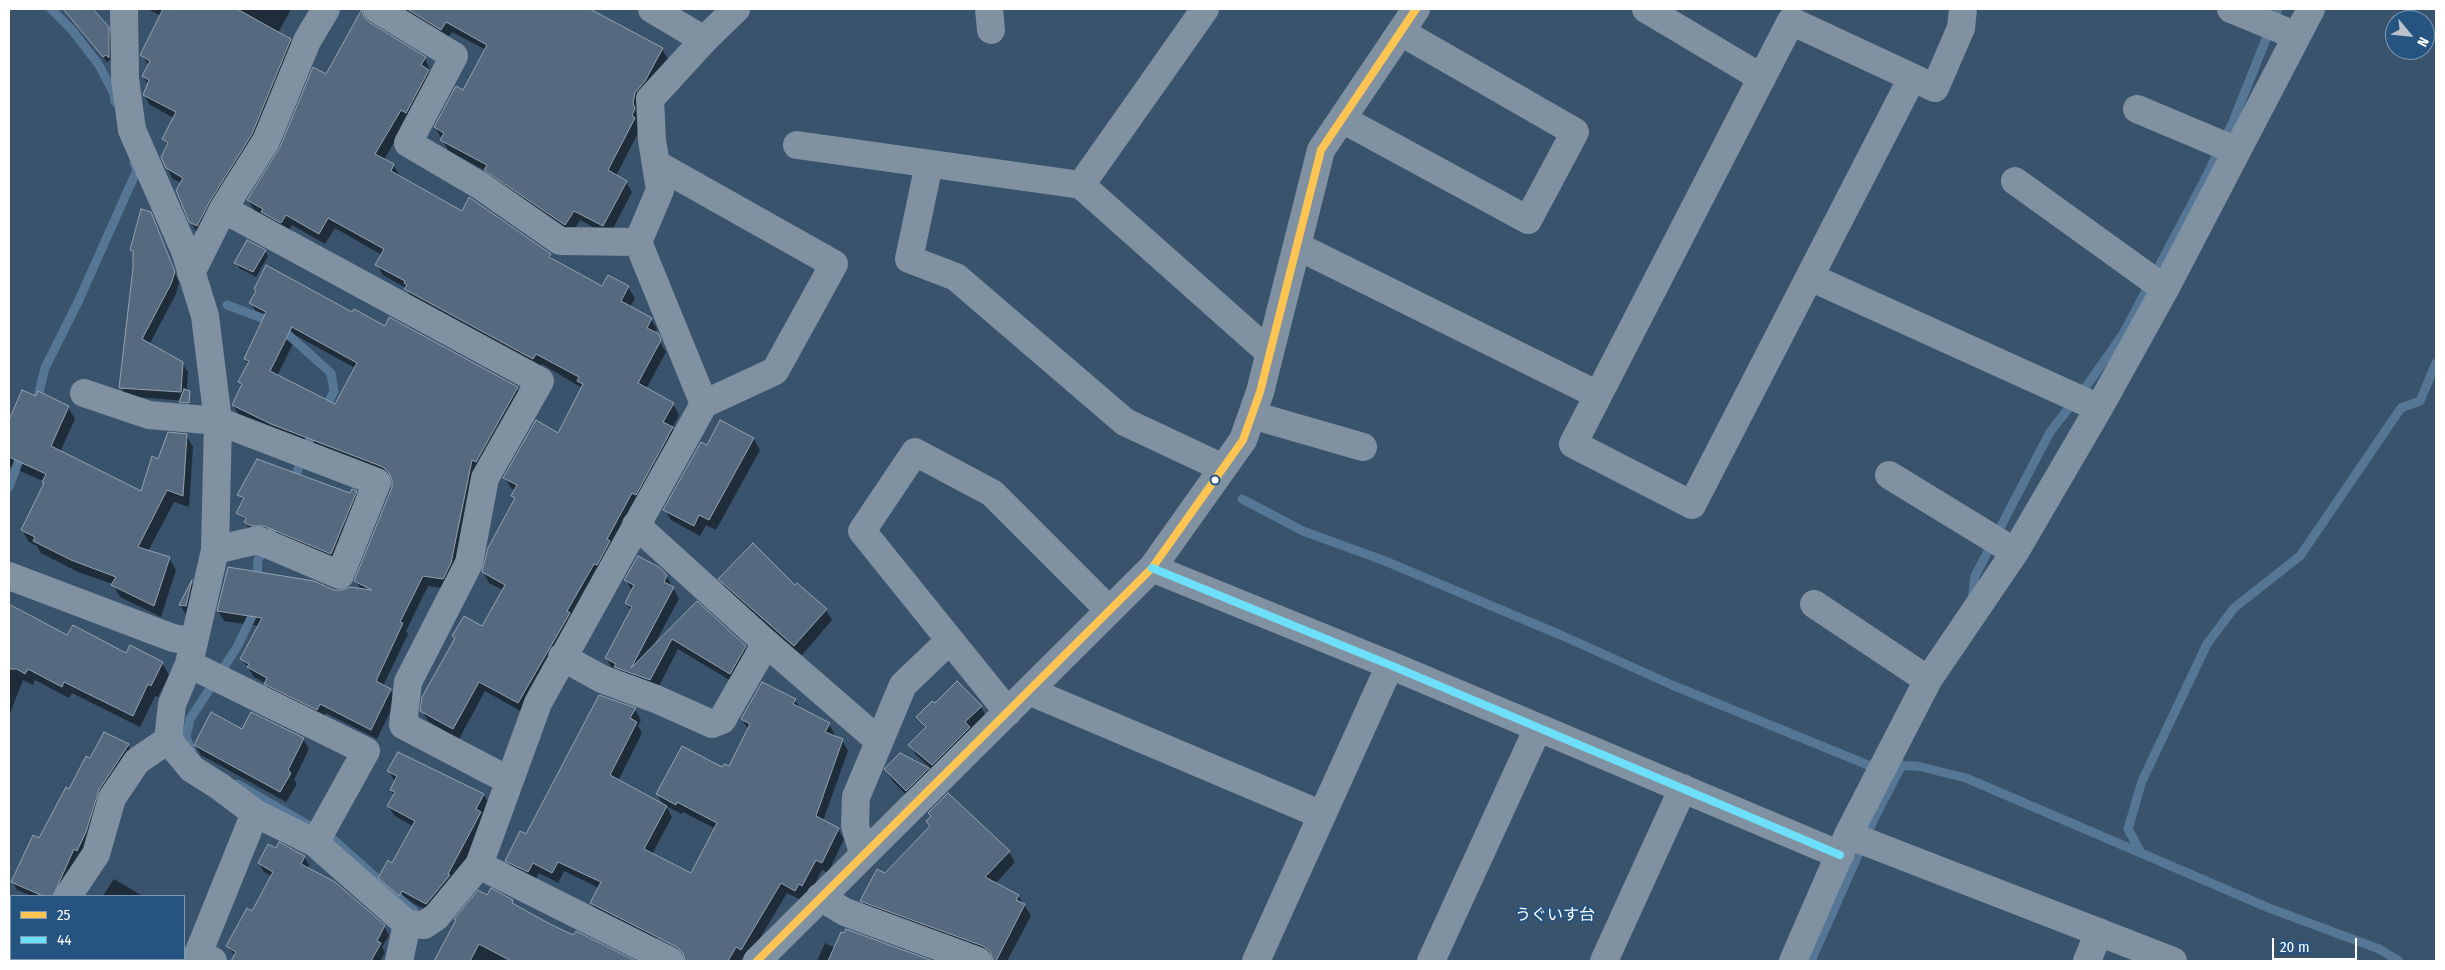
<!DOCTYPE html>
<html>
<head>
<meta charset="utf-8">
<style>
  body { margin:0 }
  #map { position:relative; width:2445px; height:970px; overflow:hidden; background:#3a536c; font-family:"Fira Sans Condensed",sans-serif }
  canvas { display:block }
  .frame { position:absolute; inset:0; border:10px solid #fff; pointer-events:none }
  .legend { position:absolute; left:10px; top:895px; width:175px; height:65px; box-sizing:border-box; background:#255481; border:1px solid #7c98b3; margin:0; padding:6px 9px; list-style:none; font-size:15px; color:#fff }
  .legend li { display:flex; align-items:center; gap:10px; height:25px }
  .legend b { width:25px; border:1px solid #7c98b3 }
  .north { position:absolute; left:2385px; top:10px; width:50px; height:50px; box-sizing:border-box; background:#255481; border:1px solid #7c98b3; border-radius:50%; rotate:118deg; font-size:14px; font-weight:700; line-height:20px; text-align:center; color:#fff }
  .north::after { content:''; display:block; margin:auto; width:18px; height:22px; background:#bac3cc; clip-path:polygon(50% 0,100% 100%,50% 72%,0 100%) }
  .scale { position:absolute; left:2272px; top:938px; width:85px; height:22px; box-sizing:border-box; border:2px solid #fff; border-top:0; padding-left:6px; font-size:15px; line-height:18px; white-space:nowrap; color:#fff; -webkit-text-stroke:4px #255481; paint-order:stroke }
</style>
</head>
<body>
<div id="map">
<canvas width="2445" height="970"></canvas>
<div class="frame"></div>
<ul class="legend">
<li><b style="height:6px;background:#fcc553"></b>25</li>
<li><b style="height:6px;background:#6ddff8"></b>44</li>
</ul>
<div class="north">N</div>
<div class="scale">20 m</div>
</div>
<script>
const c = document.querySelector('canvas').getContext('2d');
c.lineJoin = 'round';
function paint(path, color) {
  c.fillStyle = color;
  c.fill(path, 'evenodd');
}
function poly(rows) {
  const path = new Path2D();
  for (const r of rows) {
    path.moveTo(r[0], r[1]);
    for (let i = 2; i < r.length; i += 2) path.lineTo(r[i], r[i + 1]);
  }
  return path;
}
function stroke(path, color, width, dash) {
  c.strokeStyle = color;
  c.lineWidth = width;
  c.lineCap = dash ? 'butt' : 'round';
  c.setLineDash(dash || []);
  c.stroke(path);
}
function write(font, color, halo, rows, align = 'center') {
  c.font = font + ' "Fira Sans Condensed","Noto Sans JP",sans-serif';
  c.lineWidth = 4;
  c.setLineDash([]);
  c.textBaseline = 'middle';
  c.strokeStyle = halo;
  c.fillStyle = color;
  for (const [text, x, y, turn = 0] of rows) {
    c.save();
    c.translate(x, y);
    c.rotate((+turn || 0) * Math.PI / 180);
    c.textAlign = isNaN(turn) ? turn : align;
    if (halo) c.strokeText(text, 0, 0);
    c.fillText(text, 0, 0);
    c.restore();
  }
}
paint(poly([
  [63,9,91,9,111,34,112,58,107,62],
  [148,9,291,9,278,33,290,40,296,50,257,144,197,232,190,221,181,183,173,179,167,168,168,147,163,139,174,118,150,105,144,95,148,85,143,76,149,66,142,55,161,16],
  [399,9,587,9,662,49,668,59,640,129,616,176,626,182,632,192,609,236,580,220,571,235,492,180,487,172,448,150,435,127,464,92,486,50,452,32,447,39],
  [368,23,425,58,434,81,407,120,384,160,393,165,400,176,462,212,550,255,554,261,602,288,609,276,628,287,635,298,630,307,651,319,657,329,655,334,666,352,646,389,673,404,679,415,672,428,679,439,524,713,485,691,459,739,428,721,422,711,455,639,454,636,482,628,503,590,489,583,483,572,515,500,513,496,516,491,511,488,505,478,559,434,582,388,542,364,539,369,412,300,406,288,383,275,377,265,382,255,335,228,325,244,292,225,287,233,255,211,248,200,326,76],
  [150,213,179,282,176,294,149,345,182,363,188,372,186,401,126,396,121,387,134,268,134,255,131,250],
  [265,251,268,256,256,277,239,268,236,263],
  [251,303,353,313,517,388,523,398,457,573,449,589,428,586,406,631,408,634,383,686,390,690,396,700,377,739,326,713,323,719,272,694,265,683,254,677,242,659,259,626,224,621,218,611,334,591,361,590,356,581,393,488,394,480,277,434,239,415,233,405,242,387,239,382,248,364,245,359,265,317,257,313],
  [297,336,355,368,336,405,277,376],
  [23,391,68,407,75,419,60,452,142,493,159,460,186,435,193,447,189,507,174,502,148,551,169,558,176,570,161,617,120,597,113,584,78,572,41,553,37,546,29,542,22,530,44,484,43,481,9,466,9,423],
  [721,422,754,439,760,450,716,530,706,525,700,536,671,520,665,510,707,447],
  [356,492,359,497,334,559,254,530,248,527,246,521,238,513,244,501,239,495,351,494],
  [666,575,679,599,654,645,697,603,745,647,751,658,736,684,678,649,657,690,612,668,606,658,631,611,626,603,632,591,626,580],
  [720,579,826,610,832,620,801,656,726,589],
  [192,583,197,592,186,615,180,605],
  [9,603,68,637,162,663,169,675,158,697,155,696,140,727,72,693,69,698,35,680,33,685,23,680,9,716],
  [795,700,800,709,829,724,835,735,834,737,842,740,848,751,823,821,838,829,844,839,828,873,822,870,809,895,805,893,801,900,787,893,747,960,743,957,740,961,705,961,658,937,655,943,597,914,591,903,599,888,564,871,558,883,539,873,534,882,513,871,507,861,635,709,641,720,638,726,642,733,618,781,664,806,657,794,730,768,748,730,742,719],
  [666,806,682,814,683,812,716,829,691,874,652,854,672,817],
  [935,705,981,707,987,718,938,775,916,755,910,745,926,729,918,717],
  [243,731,303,739,309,749,294,780,297,784,286,802,201,755,195,745],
  [128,745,132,753,61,896,32,896,17,890,13,882,70,790],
  [928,769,934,779,912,801,892,780,886,770],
  [389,771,484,795,490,805,486,823,455,887,433,914,408,900,405,906,386,889,380,878,393,865,414,827,395,816,388,806,394,796,391,790,395,782],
  [929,813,1009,852,1015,862,995,884,1018,895,1031,916,1007,961,994,961,991,957,868,912,862,901,931,827,927,822,931,817],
  [277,850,304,857,309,865,307,869,384,926,389,935,382,947,385,952,380,961,233,961,235,956,228,946,253,913,272,876,264,872,259,863],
  [114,879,141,895,142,896,103,896],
  [488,896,512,901,516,907,574,937,576,933,633,961,435,961,457,921],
  [847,931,930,961,817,961,825,943,835,948]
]), '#0007');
stroke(poly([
  [51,9,72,30,99,65,114,94,115,102],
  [227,305,275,323,331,373,334,391,324,411],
  [37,401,45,368,78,302,137,170,134,163],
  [292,485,314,429],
  [9,487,22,452],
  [1242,499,1303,531,1385,561,1563,636,1672,685,1868,765,1917,766,1966,778,2269,908,2379,949,2399,961],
  [257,582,258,560,277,519],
  [1972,600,1975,576,2050,432,2088,384,2123,334,2204,181,2232,124,2278,9],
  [192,753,186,737,190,719,237,647,254,612,255,605],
  [237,784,334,840,414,911,413,922],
  [2141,853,2128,829,2142,781,2207,644,2234,608,2300,556,2401,408,2420,401,2436,363],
  [1811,961,1875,817,1902,765]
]), '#557695', 9);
const building = poly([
  [63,9,93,9,109,27,109,58,106,55,103,57,63,9],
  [163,9,237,9,291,39,252,134,210,201,197,226,189,222,176,190,183,178,166,168,161,157,168,143,162,139,176,112,143,95,149,80,142,76,150,61,140,55,163,9],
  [362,9,364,17,369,22,426,57,421,65,429,70,406,113,401,110,375,154,394,164,391,171,462,211,469,197,551,254,549,257,602,286,608,275,629,286,621,301,652,318,647,328,659,334,661,340,638,383,674,403,663,422,673,427,636,495,632,493,607,539,610,541,597,565,594,564,567,611,570,613,518,703,479,682,453,729,420,711,422,697,455,638,452,636,464,616,482,626,505,585,482,572,488,548,515,498,511,496,517,485,503,478,536,420,558,433,583,384,577,381,579,377,536,354,533,359,404,289,407,285,404,283,405,281,375,265,384,249,328,218,319,234,286,215,281,223,261,212,263,209,247,200,280,147,313,67,326,74,362,9],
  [407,9,590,9,663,48,645,81,635,93,633,103,635,109,632,115,635,118,608,170,627,181,603,226,574,211,565,225,484,170,487,165,440,140,444,133,434,127,456,86,463,90,487,45,446,22,441,30,407,9],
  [141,209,151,212,175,272,171,284,142,339,183,362,181,392,119,388,133,268,133,251,130,250,141,209],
  [247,240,266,250,253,272,234,263,247,240],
  [266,265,352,312,354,309,385,326,389,317,518,387,476,462,472,460,451,563,443,579,423,576,400,622,403,623,376,681,391,689,371,730,320,704,317,710,264,684,267,678,247,667,249,664,240,659,262,618,217,611,228,567,314,581,334,590,342,590,350,587,372,590,354,581,392,487,392,480,389,473,383,467,271,424,232,405,242,384,238,382,249,361,244,359,266,312,249,303,256,291,254,289,266,265],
  [292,327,357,363,335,404,270,371,292,327],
  [184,389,190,391,189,403,179,402,184,389],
  [22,390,36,396,38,391,69,406,51,446,141,491,152,456,158,459,168,432,187,434,183,496,167,490,138,547,170,557,154,606,111,585,116,577,71,560,33,541,35,537,21,530,44,483,42,482,46,474,9,457,9,420,22,390],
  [720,420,754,438,709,520,699,515,694,526,663,510,701,442,707,445,720,420],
  [257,459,350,493,352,489,357,491,331,554,264,526,251,526,244,522,246,518,236,513,244,498,237,495,257,459],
  [753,543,795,585,797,583,827,609,794,646,718,579,753,543],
  [638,556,659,567,667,575,664,582,674,587,631,668,697,601,746,646,730,674,672,639,650,680,614,667,616,664,605,658,632,607,625,603,634,585,624,580,638,556],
  [192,580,186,606,179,605,192,580],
  [9,604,67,635,73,625,126,653,130,645,163,662,151,686,148,684,133,716,64,682,62,687,28,669,25,674,17,669,9,669,9,604],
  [957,681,982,706,965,722,970,727,932,765,908,745,926,727,916,717,932,701,935,703,957,681],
  [762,682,796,699,793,704,830,723,825,732,843,739,816,816,839,828,822,863,816,860,802,886,799,884,795,891,781,883,741,950,736,947,728,961,685,961,683,953,677,947,590,903,601,882,558,862,552,873,533,863,528,872,505,861,520,831,526,834,599,695,636,708,630,718,637,722,610,775,667,806,644,849,691,873,717,823,677,802,676,805,656,794,682,746,722,767,724,764,729,766,750,724,741,719,762,682],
  [211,712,242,729,251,712,304,738,288,770,291,773,280,792,194,745,211,712],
  [104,732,129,744,99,790,86,832,77,851,74,849,53,896,43,896,11,882,33,835,39,838,66,787,69,789,86,756,90,758,104,732],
  [398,752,484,794,476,809,481,812,448,874,450,875,426,904,402,891,399,896,378,878,388,860,392,863,415,821,387,806,395,792,390,790,397,776,387,771,398,752],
  [900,753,929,768,906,791,884,769,900,753],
  [948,793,1010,851,985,877,1019,895,1016,900,1025,904,996,961,993,961,990,951,983,946,860,901,877,869,885,873,930,826,926,821,931,816,928,813,948,793],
  [279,842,305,856,301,864,335,882,385,925,377,941,381,943,371,961,231,961,236,952,226,946,247,908,252,911,273,872,258,863,268,844,276,848,279,842],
  [491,888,513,900,512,903,550,924,573,935,576,931,636,961,511,961,479,944,470,961,434,961,456,920,454,919,478,890,487,895,491,888],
  [846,929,933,961,828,961,841,932,844,933,846,929]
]);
paint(building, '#556a7e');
stroke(building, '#93a2b1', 1);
stroke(poly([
  [124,9,125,79,132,130,185,251,205,316,218,421,215,550,189,664,172,704,168,740,192,769,219,786,255,813,198,954,213,961],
  [377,9,454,56,408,143,481,186,560,241,638,242],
  [652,9,704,40],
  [989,9,991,30],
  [1646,9,1762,78],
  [2231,9,2297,36],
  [1912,78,1692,505,1573,444,1791,21,1935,88,1961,28,1963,9],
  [2137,109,2237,151],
  [1342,119,1528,220,1575,132,1401,32],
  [797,145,1081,185,1270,353],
  [929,164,909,259,956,277,1125,422,1223,468],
  [658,165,834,264,775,371,704,404],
  [2015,181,2165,289],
  [1081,185,1205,9],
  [223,209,540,381,485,478,469,563,408,682,403,725,508,780],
  [1297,246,1598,395],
  [191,273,223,209,266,141,307,41,326,9],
  [1810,277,2099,408],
  [84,393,149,415,218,421,377,482,340,575,258,540,215,550],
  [1252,415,1363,447],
  [1889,475,2015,552],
  [636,525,766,643,879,741],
  [1152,568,1390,665,1840,855],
  [9,576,173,638,194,642],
  [1814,604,1928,680],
  [562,657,602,679,656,699,712,724,722,720,766,643],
  [189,664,366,751,315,843],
  [1029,691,1322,815],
  [1008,712,862,531,915,452,992,493,1109,610],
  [255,813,315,843,407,924],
  [1848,835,2173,961],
  [863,853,855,826,856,797,903,685,950,640],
  [479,865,670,961],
  [68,896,96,854,112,798,137,761,168,740],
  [820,897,845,912,978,961],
  [399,961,407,924,424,925,436,917,479,865,538,703,704,404,638,242,660,190,652,140,650,99,704,40,736,9],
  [757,961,1152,568,1243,440,1260,392,1321,150,1416,9],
  [1256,961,1390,665],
  [1431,961,1538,728],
  [1604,961,1683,788],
  [1793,961,1848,835,1928,680,2015,552,2099,408,2165,289,2311,9],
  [2087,961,2099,932]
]), '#8091a2', 28);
stroke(poly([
  [757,961,1152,568,1243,440,1260,392,1321,150,1416,9]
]), '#fcc553', 8);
stroke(poly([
  [1152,568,1390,665,1840,855]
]), '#6ddff8', 8);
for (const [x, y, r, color] of [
  [1215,480,4.5,"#fff"]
]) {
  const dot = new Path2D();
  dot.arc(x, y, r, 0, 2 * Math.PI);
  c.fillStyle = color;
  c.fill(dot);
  stroke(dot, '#255481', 2);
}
write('16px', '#fff', '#255481', [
  ["うぐいす台",1555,916]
]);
</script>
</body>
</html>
